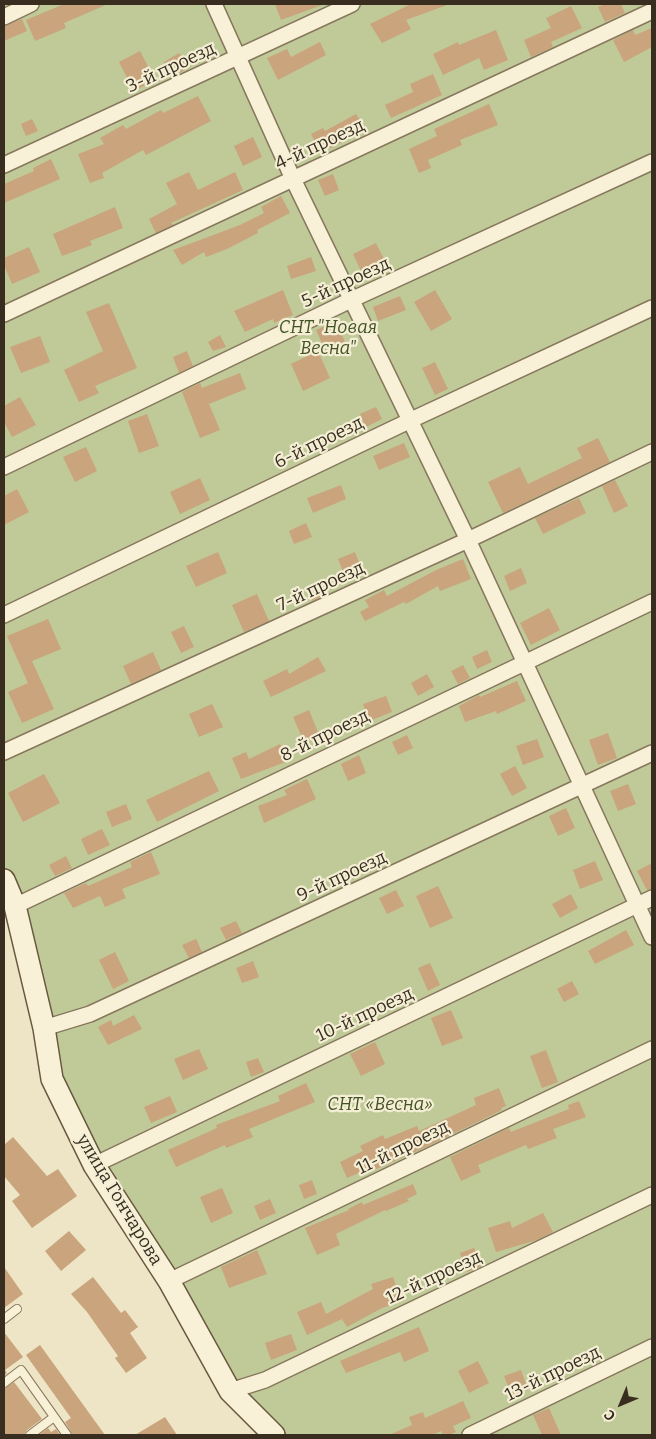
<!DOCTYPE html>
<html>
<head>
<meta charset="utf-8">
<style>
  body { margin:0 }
  #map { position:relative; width:656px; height:1439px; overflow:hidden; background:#ede5c5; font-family:Bitter,serif }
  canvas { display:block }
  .frame { position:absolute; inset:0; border:5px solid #382d1f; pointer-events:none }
  .north { position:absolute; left:596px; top:1379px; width:50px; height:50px; -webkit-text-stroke:4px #f4eed4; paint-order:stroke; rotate:225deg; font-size:14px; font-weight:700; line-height:20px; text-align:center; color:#382d1f }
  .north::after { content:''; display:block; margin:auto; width:18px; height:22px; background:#382d1f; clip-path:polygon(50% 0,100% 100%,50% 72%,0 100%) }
</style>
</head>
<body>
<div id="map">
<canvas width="656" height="1439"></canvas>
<div class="frame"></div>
<div class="north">С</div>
</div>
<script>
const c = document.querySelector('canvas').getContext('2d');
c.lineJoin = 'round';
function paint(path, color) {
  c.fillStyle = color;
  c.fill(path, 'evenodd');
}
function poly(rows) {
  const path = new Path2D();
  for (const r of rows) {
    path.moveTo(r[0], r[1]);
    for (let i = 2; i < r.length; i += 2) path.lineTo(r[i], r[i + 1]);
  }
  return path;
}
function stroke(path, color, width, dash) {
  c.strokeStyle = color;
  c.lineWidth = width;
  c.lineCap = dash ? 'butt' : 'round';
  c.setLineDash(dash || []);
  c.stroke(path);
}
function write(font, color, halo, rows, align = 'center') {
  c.font = font + ' Bitter,serif';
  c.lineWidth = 4.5;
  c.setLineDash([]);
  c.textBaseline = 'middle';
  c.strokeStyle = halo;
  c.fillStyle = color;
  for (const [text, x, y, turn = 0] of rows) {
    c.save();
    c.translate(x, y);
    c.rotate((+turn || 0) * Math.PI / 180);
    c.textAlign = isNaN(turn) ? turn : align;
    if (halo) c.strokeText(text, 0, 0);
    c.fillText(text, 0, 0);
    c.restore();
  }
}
paint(poly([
  [4,4,652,4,652,1435,265,1435,230,1391,52,1079,4,880]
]), '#c0ca99');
paint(poly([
  [64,4,108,4,64,23,66,28,35,41,26,20],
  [275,4,322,4,322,5,281,20],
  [411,4,447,5,406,20,411,29,382,43,370,24],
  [606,4,621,4,625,13,605,22,598,7],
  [571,6,582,28,551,42,553,47,531,57,524,40,551,28,546,18],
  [22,19,27,31,4,41,4,26],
  [652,28,652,47,624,62,613,40,633,30,635,35],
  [496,30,508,60,484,70,479,58,443,75,433,54,458,42,459,45],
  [320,42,326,55,278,80,267,58,287,49,291,57],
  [140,51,155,80,134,91,119,62],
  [179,53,189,68,173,76,164,62],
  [433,74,442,95,391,118,385,105,413,92,410,84],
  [198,96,211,121,146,155,143,150,102,173,104,178,90,183,78,154,104,144,100,138,123,125,126,129,161,110,163,113],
  [489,104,498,125,460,140,462,145,428,160,431,168,419,173,409,149,437,136,434,129],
  [356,114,366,130,321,153,311,134,323,128,325,131],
  [32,119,38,131,26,136,21,124],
  [253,137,262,157,243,166,234,146],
  [51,159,60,179,4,203,4,184,34,171,33,168],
  [189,172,198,190,235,172,243,190,171,223,173,225,156,233,149,219,177,204,166,183],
  [333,174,339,190,325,196,318,180],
  [281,196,290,213,257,230,258,233,227,249,206,257,204,252,182,265,173,250,240,225,264,213,261,207],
  [115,207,123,228,90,241,92,245,62,256,53,234],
  [376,243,388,267,364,277,353,254],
  [29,247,40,272,12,284,4,265,4,258],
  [311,257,316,271,291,279,287,266],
  [283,290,293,315,274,323,273,319,245,332,234,311],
  [435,290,452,319,431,331,414,302],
  [400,296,406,310,378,321,373,307],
  [109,303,137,368,95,386,99,393,79,402,64,370,103,351,86,312],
  [336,321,345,342,325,350,316,330],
  [220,335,226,347,213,351,208,342],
  [40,336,50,362,21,373,10,347],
  [187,351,193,366,179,373,173,357],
  [318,351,330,378,303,391,291,364],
  [435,362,448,389,435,395,422,368],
  [240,373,246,389,209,404,220,430,200,438,182,392,200,383,202,388],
  [20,397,36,425,12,437,4,422,4,406],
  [376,407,382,419,366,427,360,414],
  [147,414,159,446,139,453,128,421],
  [598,438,610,462,503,513,488,482,520,467,528,484,582,458,577,448],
  [404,443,410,457,379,470,373,456],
  [86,447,97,471,75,482,63,457],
  [200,478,210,500,180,514,170,492],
  [615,480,628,506,614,513,602,486],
  [341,485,346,499,313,513,307,498],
  [17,489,29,512,4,525,4,496],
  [579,498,586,513,543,534,535,518],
  [306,523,312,537,294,544,289,531],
  [218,552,227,573,196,587,186,566],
  [355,552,362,570,345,577,338,559],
  [463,559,471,579,440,591,438,586,406,604,404,602,365,621,360,612,369,607,365,600,384,590,387,596,436,570],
  [521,568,527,583,510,591,504,576],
  [319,582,324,595,312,601,306,587],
  [257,594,269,621,244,632,232,605],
  [549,608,560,630,531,645,520,623],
  [48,619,61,649,32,661,54,709,22,723,8,692,28,683,7,636],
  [184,626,194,647,181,653,171,632],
  [487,650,492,662,477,669,472,657],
  [153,652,161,670,131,684,123,666],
  [318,657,326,671,271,697,263,681,287,669,289,674],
  [463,665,470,678,458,684,451,671],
  [427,674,434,687,418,696,411,683],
  [517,681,526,701,497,714,496,711,465,722,459,706,479,695,480,697],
  [386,696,392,712,369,721,363,704],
  [212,704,223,727,199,737,189,714],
  [309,710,320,737,305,744,293,717],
  [608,733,617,758,598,765,589,740],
  [407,735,413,748,398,755,392,742],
  [537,739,544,757,523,765,516,746],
  [280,744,288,761,241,779,232,758,246,752,249,759],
  [359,755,366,773,348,781,341,764],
  [515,766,527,788,512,796,500,774],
  [209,771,219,791,157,822,146,800],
  [44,774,60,803,23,822,8,793],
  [307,779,316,799,264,823,258,806,287,795,284,790],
  [628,784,636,804,618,811,610,791],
  [126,804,132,819,112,827,106,812],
  [566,808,575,828,558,836,549,816],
  [102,829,110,845,88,855,81,839],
  [151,852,160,874,122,889,126,898,105,907,100,896,73,908,64,893,86,883,88,886,132,867,130,862],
  [66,856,72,868,55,876,49,865],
  [595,861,603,880,580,889,573,870],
  [652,863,652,889,647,890,637,871],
  [438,886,453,918,430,928,416,896],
  [396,890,404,906,387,914,379,898],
  [571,894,578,908,560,918,552,904],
  [236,921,242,933,226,940,220,928],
  [626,930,634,945,595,964,588,951],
  [196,939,202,952,189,958,182,945],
  [115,952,129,981,113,989,99,960],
  [253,961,259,977,242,983,236,968],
  [430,963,440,985,428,991,418,968],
  [572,981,579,994,564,1002,557,989],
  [451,1010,463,1038,442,1046,431,1018],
  [134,1015,142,1029,108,1045,98,1027,111,1020,113,1026],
  [375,1042,385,1064,361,1076,350,1054],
  [199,1049,208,1069,183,1080,174,1059],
  [546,1050,558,1082,542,1088,530,1056],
  [258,1058,264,1072,251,1077,246,1062],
  [306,1083,315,1102,249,1129,253,1137,226,1148,225,1145,176,1167,168,1150,217,1128,216,1125,280,1101,278,1096],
  [499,1088,506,1106,501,1108,502,1110,422,1149,372,1171,371,1168,347,1178,340,1162,363,1151,360,1146,383,1135,385,1139,417,1126,419,1131,476,1105,474,1098],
  [170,1096,177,1112,151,1123,144,1107],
  [579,1101,586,1117,553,1129,557,1138,528,1149,526,1145,478,1165,481,1172,461,1181,450,1157,509,1128,511,1132,569,1109,568,1105],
  [13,1137,47,1176,58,1169,77,1196,32,1228,12,1201,20,1195,4,1176,4,1145],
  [312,1180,317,1194,304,1199,299,1185],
  [413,1184,417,1194,407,1199,409,1201,386,1211,385,1210,336,1234,340,1245,317,1255,305,1228,349,1210,348,1209,362,1202,363,1205],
  [222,1188,233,1213,211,1223,200,1197],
  [270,1199,276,1213,260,1220,254,1206],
  [543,1213,553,1232,537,1240,496,1252,488,1228,510,1221,512,1228],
  [69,1231,86,1250,61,1271,45,1251],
  [474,1248,481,1266,467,1272,460,1253],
  [257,1250,267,1274,229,1288,221,1267],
  [4,1267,23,1294,4,1308],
  [93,1277,121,1313,125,1310,138,1327,130,1333,147,1358,126,1373,115,1358,118,1356,87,1312,71,1294],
  [393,1277,401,1302,382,1308,347,1327,342,1319,307,1335,297,1312,321,1302,326,1314,373,1289,371,1284],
  [419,1327,429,1351,404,1362,400,1352,346,1373,340,1361],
  [4,1332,23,1357,5,1370,7,1373,4,1376],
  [291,1334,297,1350,271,1360,265,1343],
  [40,1345,105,1435,73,1435,65,1422,71,1418,26,1355],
  [478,1361,489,1383,469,1393,458,1371],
  [521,1370,528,1390,512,1396,504,1376],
  [14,1382,42,1419,27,1430,24,1435,4,1435,4,1389],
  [463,1401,471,1418,453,1426,456,1432,448,1435,443,1435,441,1431,432,1435,389,1435,412,1425,409,1417,423,1412,425,1418],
  [549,1408,561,1435,542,1435,533,1415],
  [165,1417,177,1435,135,1435],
  [48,1428,51,1432,56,1429,60,1435,39,1435]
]), '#c9a47c');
const lane = poly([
  [4,1319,17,1309],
  [4,1383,21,1370,67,1435],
  [30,1435,54,1417]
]);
const street = poly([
  [214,4,293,179,468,540,652,937],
  [4,17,31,4],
  [4,165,352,4],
  [4,314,652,11],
  [4,467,353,299,652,162],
  [4,615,411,420,652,308],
  [4,752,468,540,652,452],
  [15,906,652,602],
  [44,1028,90,1014,652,753],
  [94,1165,652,898],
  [169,1281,652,1049],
  [230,1391,265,1380,652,1195],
  [470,1435,652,1347]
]);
const secondary = poly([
  [4,880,15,906,44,1028,52,1079,94,1165,169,1281,230,1391,274,1435]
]);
stroke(lane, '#87775c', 10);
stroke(street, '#87775c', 18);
stroke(secondary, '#69583f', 24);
stroke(lane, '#f8f1d8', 8);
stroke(street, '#f8f1d8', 15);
stroke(secondary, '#f8f1d8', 21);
write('18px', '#382d1f', '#f4eed4', [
  ["3-й проезд",171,68,-25],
  ["4-й проезд",320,145,-25],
  ["5-й проезд",346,283,-25],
  ["6-й проезд",319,443,-26],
  ["7-й проезд",321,587,-25],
  ["8-й проезд",325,736,-26],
  ["9-й проезд",342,877,-25],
  ["10-й проезд",365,1015,-25],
  ["11-й проезд",403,1148,-26],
  ["улица Гончарова",119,1200,59],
  ["12-й проезд",434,1278,-25],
  ["13-й проезд",553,1374,-26]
]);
write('italic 18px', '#445326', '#f4eed4', [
  ["СНТ \"Новая",328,328],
  ["Весна\"",328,349],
  ["СНТ «Весна»",380,1105]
]);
</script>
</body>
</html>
